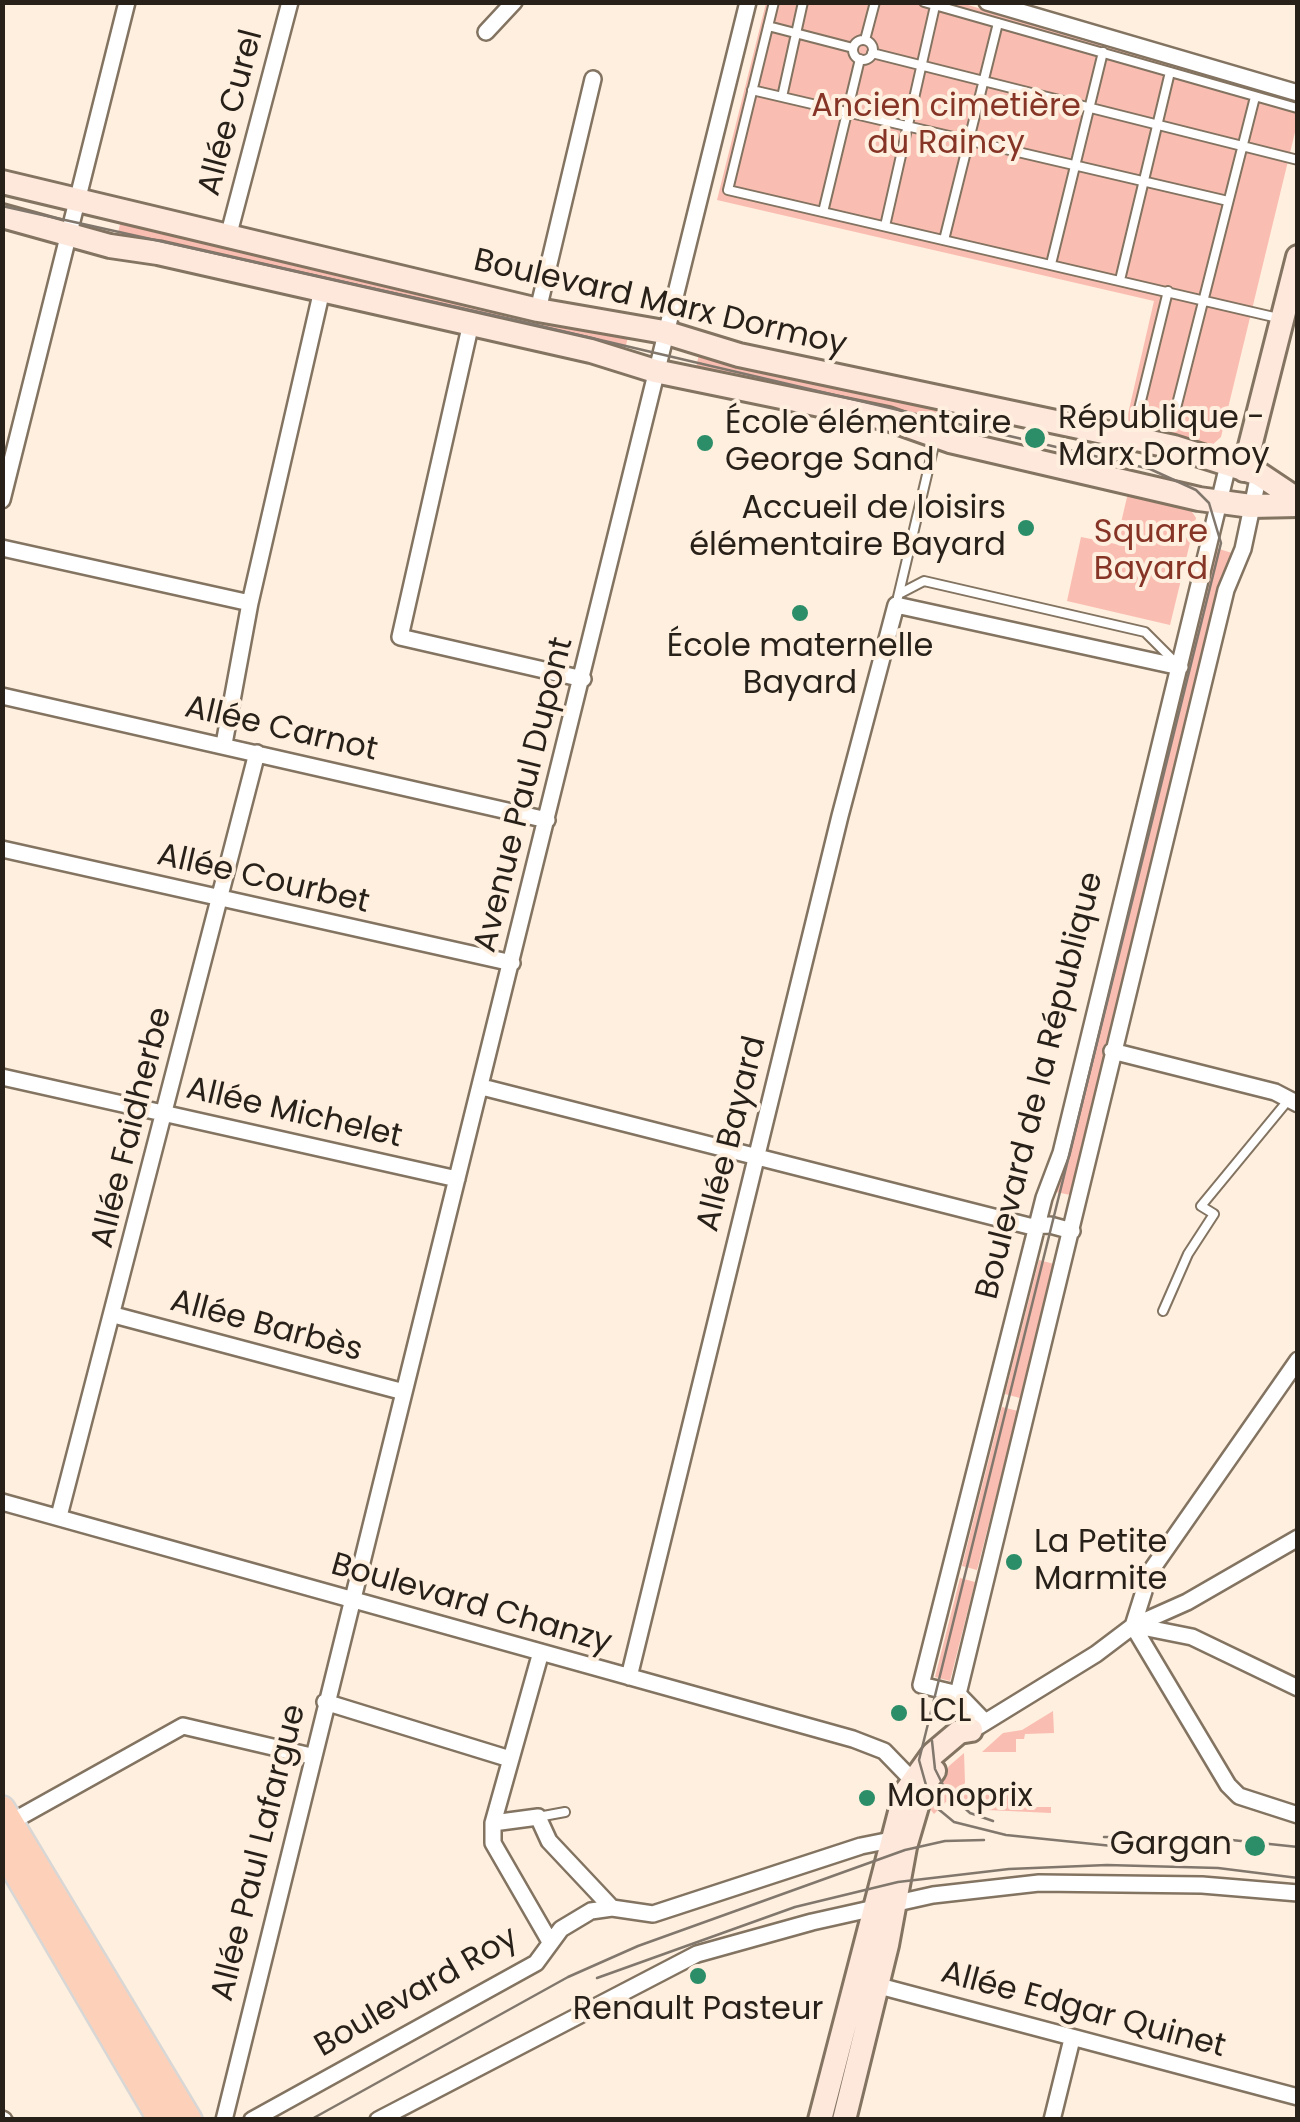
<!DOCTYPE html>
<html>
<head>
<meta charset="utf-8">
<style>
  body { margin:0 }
  #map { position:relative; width:1300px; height:2122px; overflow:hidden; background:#feefdf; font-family:Poppins,sans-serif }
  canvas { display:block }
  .frame { position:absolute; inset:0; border:5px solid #28211a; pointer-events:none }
</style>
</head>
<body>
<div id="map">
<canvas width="1300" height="2122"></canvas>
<div class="frame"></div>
</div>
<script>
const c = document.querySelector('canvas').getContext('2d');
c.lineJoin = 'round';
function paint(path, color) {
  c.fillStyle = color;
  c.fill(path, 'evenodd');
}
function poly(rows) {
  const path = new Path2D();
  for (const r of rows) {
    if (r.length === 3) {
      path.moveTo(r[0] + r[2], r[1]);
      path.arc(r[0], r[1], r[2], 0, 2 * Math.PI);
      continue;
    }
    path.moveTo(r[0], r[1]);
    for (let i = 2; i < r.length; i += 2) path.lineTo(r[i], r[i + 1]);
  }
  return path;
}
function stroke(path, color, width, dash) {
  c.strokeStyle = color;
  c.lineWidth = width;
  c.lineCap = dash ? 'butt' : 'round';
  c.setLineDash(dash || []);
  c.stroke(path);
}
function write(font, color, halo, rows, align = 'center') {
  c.font = font + ' Poppins,sans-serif';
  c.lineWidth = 8;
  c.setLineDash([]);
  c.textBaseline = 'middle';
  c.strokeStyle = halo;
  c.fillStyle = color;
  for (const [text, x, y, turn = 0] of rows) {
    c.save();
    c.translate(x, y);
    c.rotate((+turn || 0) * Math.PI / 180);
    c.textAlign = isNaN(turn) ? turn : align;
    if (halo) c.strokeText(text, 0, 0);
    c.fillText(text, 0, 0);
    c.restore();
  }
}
paint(poly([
  [766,3,961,3,1297,101,1297,124,1221,437,1211,446,1125,427,1154,301,717,200],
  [122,216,629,333,623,357,116,241],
  [700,349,951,403,944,434,695,373],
  [1128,493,1189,507,1196,518,1170,625,1067,601,1081,537,1116,544],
  [1213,547,1235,554,1075,1196,1051,1191],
  [1039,1260,1054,1264,1020,1398,1005,1394],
  [1002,1407,1018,1411,977,1570,962,1566],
  [960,1578,975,1582,950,1681,935,1677],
  [1053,1711,1054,1733,1025,1734,1024,1739,1016,1739,1016,1752,982,1752,1003,1733,1022,1730],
  [964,1753,965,1783,934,1814,927,1805,949,1766],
  [1017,1788,1018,1807,1051,1807,1051,1813,987,1810,970,1805,962,1796,970,1789]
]), '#fabdb1');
const lane = poly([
  [774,2,728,190,1278,318],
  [924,2,1297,108],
  [768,26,853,48],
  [865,40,875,2],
  [863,50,10],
  [872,53,1298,160],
  [752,90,1228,201],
  [782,97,803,2],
  [823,212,860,59],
  [885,226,935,6],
  [944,240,998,23],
  [1051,264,1103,52],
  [1120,280,1170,72],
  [1168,291,1137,417,1172,424,1255,97],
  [899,594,924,581,1145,632,1177,664],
  [898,597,935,441],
  [1163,1311,1188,1254,1214,1214,1201,1206,1290,1098],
  [538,1817,565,1812]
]);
const street = poly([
  [987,2,1298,93],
  [486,32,514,2],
  [228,237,290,2],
  [538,310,593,79],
  [471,323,400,637,583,679],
  [2,500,127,2],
  [2,548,250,603],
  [2,696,547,820],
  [224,744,250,603,322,290],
  [2,849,512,963],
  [1112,1051,1275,1092,1298,1104],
  [2,1077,457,1179],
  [482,1087,1029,1226,1050,1225,1072,1231],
  [114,1315,404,1392],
  [2,1502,853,1739,884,1751,918,1786],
  [59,1516,257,753],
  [1133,1626,1150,1572,1298,1360],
  [1133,1626,1228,1785,1239,1796,1298,1815],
  [1137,1626,1192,1637,1298,1688],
  [541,1652,493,1823,493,1843,549,1940],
  [629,1677,840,816,896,605,1180,667],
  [958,1694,921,1685,1044,1198,1061,1153,1228,465],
  [325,1702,510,1759],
  [985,1722,958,1694,1226,590,1243,549,1259,474],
  [979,1726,1096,1654,1133,1626,1187,1602,1298,1538],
  [11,1822,183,1726,311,1756],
  [493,1823,538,1817,549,1841,612,1908],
  [868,1983,1298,2097],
  [2,2119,4,2120],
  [224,2120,748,2],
  [252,2120,536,1963,561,1929,591,1911,612,1908,653,1914,861,1846,891,1840,897,1843],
  [378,2120,697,1954,812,1922,933,1895,1039,1883,1202,1885,1298,1893],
  [1052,2120,1072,2039]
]);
const secondary = poly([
  [2,182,538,310,664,332,739,355,1174,447,1259,474,1298,500],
  [2,216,110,246,158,253,591,351,655,371,888,419,950,441,1199,499,1251,506,1298,505],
  [1244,470,1298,257],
  [820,2120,905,1793,933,1754,959,1732,971,1730],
  [844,2120,887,1945,905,1847,923,1786,934,1771]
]);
const primary = poly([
  [2,1809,189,2120],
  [2,1848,161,2120]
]);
stroke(lane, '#837361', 12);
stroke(street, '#837361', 20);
stroke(secondary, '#837361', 28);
stroke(primary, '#d8d7d6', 30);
stroke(lane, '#fff', 8);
stroke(street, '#fff', 15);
stroke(secondary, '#fee8dc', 22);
stroke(primary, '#fdd1b9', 25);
stroke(poly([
  [2,206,515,320,1150,469,1196,490,1209,503,1221,543,919,1760,931,1803,954,1822,1006,1835,1122,1847],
  [932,1741,935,1769,946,1791,970,1813,993,1821],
  [1104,1837,1222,1839,1298,1847],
  [597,1978,795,1907,898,1882,1009,1869,1107,1865,1218,1868,1298,1878],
  [310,2120,568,1977,638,1946,905,1850,945,1841,984,1840]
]), '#81776c', 2.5);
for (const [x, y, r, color] of [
  [1035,438,12,"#2c8e69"],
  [705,443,10,"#2c8e69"],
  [1026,528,10,"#2c8e69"],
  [800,613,10,"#2c8e69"],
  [1014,1562,10,"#2c8e69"],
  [899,1713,10,"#2c8e69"],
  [867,1798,10,"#2c8e69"],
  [1255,1846,12,"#2c8e69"],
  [698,1976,10,"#2c8e69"]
]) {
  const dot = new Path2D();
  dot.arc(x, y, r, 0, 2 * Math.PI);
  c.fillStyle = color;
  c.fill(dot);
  stroke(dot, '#feefdf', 4);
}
write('32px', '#863426', '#feefdf', [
  ["Ancien cimetière",946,108],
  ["du Raincy",946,145],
  ["Square",1151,534],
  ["Bayard",1151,571]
]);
write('32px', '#28211a', '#feefdf', [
  ["Allée Curel",232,113,-75],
  ["Boulevard Marx Dormoy",660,304,13],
  ["Allée Carnot",281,730,13],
  ["Avenue Paul Dupont",525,795,-76],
  ["Allée Courbet",263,880,13],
  ["Boulevard de la République",1041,1086,-76],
  ["Allée Michelet",294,1114,13],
  ["Allée Faidherbe",133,1128,-76],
  ["Allée Bayard",733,1134,-76],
  ["Allée Barbès",266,1327,15],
  ["Boulevard Chanzy",471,1605,16],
  ["Allée Paul Lafargue",260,1853,-76],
  ["Boulevard Roy",417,1993,-30],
  ["Allée Edgar Quinet",1083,2011,15]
]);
write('32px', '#28211a', '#feefdf', [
  ["République -",1058,420],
  ["Marx Dormoy",1058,457],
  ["École élémentaire",725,425],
  ["George Sand",725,462],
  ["Accueil de loisirs",1006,510,"right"],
  ["élémentaire Bayard",1006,547,"right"],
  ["École maternelle",800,648,"center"],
  ["Bayard",800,685,"center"],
  ["La Petite",1034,1544],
  ["Marmite",1034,1581],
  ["LCL",919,1713],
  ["Monoprix",887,1798],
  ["Gargan",1232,1846,"right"],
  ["Renault Pasteur",698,2011,"center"]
], 'left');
</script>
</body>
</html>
